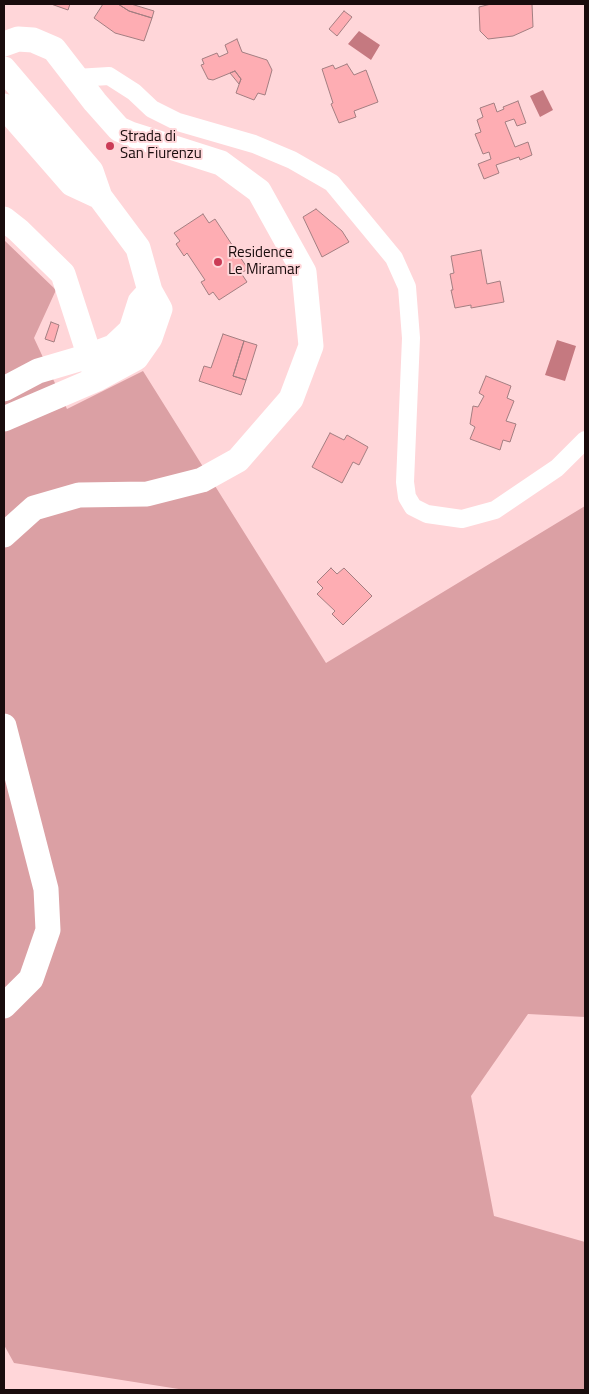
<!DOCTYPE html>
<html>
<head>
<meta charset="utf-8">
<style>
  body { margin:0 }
  #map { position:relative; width:589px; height:1394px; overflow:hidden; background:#ffd6d9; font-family:"Titillium Web",sans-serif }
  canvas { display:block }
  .frame { position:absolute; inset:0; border:5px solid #190c0d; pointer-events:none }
</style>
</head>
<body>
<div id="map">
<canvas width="589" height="1394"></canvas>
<div class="frame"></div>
</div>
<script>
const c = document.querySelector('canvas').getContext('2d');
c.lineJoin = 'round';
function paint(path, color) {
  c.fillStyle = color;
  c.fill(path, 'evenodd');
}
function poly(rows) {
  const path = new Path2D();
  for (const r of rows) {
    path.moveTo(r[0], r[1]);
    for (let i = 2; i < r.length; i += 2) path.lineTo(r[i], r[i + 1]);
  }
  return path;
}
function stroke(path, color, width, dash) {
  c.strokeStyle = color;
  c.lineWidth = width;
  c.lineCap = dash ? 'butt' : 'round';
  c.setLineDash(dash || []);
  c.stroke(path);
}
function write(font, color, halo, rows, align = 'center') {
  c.font = font + ' "Titillium Web",sans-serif';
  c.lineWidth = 4;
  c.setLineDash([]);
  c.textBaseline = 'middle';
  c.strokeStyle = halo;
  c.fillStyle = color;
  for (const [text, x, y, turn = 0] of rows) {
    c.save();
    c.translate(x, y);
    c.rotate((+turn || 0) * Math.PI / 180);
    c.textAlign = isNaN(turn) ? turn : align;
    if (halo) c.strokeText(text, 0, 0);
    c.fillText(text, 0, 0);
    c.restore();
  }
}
paint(poly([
  [4,240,56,290,34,338,67,409,143,371,326,663,585,506,585,1017,528,1014,471,1096,494,1216,585,1242,585,1390,185,1390,14,1363,4,1345]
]), '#dba0a4');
paint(poly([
  [359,31,380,45,371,60,348,44],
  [543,90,553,110,540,117,530,96],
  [557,340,576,346,565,381,545,375]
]), '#c57980');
const building = poly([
  [51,4,70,4,68,10,51,4],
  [103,4,118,4,129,11,152,18,144,41,115,33,94,18,103,4],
  [118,4,131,4,154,11,152,18,129,11,118,4],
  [491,4,532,4,533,27,513,36,488,39,480,31,479,7,491,4],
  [344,11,352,17,337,36,329,29,344,11],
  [237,39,242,52,267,60,272,70,265,95,258,93,254,100,236,93,241,79,235,71,213,80,208,79,201,65,204,64,202,59,217,53,219,57,228,53,225,45,237,39],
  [347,64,354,75,366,70,378,102,354,111,356,117,339,123,331,104,333,103,322,69,333,65,335,69,347,64],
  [235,71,241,79,239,84,230,73,235,71],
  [518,101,526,123,517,126,514,119,505,122,515,147,528,142,532,155,520,160,519,157,496,165,499,173,484,179,478,164,491,159,489,152,483,154,475,134,481,132,477,120,483,117,480,108,494,103,497,112,504,109,503,107,518,101],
  [316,209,342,231,349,242,322,257,303,217,316,209],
  [203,214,209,223,215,219,248,269,241,273,247,282,219,300,213,292,209,295,201,282,205,280,187,253,184,256,176,244,180,241,174,233,203,214],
  [481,250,487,284,500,281,504,302,471,308,471,305,455,308,451,290,453,290,450,274,454,273,451,256,481,250],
  [51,322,59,325,54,342,45,339,51,322],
  [223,334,244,341,233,376,246,380,241,395,199,381,204,366,211,368,223,334],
  [244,341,257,345,246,380,233,376,244,341],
  [486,376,511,386,507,398,514,401,506,421,516,424,510,442,503,440,500,450,470,439,475,427,470,424,473,406,478,407,484,396,479,393,486,376],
  [330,433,344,440,347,435,368,447,359,465,353,462,342,483,312,467,330,433],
  [331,568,337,574,344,568,372,596,343,625,332,614,335,611,317,594,323,588,317,582,331,568]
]);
paint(building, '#feadb3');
stroke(building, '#a37e81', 1);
stroke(poly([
  [76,78,109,76,134,92,152,109,178,122,254,144,292,160,332,183,394,258,407,287,411,338,405,482,407,497,413,507,427,514,462,519,495,510,557,468,585,440]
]), '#fff', 18);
stroke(poly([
  [4,44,18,39,33,40,54,49,95,102,119,129,130,134,221,163,259,191,304,272,311,346,291,399,238,460,202,480,147,494,79,495,34,508,4,535],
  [4,69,91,171,100,197,138,248,150,291,160,309,150,338,136,358,97,379,4,419],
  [4,106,72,184,100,197],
  [4,219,18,230,63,274,97,379],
  [4,389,38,371,89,356,113,347,131,330,140,302,150,291],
  [4,726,46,889,48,930,31,979,4,1006]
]), '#fff', 25);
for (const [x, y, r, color] of [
  [110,146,5,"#cb3b56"],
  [218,262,5,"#cb3b56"]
]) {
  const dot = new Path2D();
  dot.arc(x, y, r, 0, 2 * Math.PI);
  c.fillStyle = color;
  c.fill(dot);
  stroke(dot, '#ffd6d9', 2);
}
write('15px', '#190c0d', '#ffd6d9', [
  ["Strada di",120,137],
  ["San Fiurenzu",120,154],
  ["Residence",228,253],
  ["Le Miramar",228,270]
], 'left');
</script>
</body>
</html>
